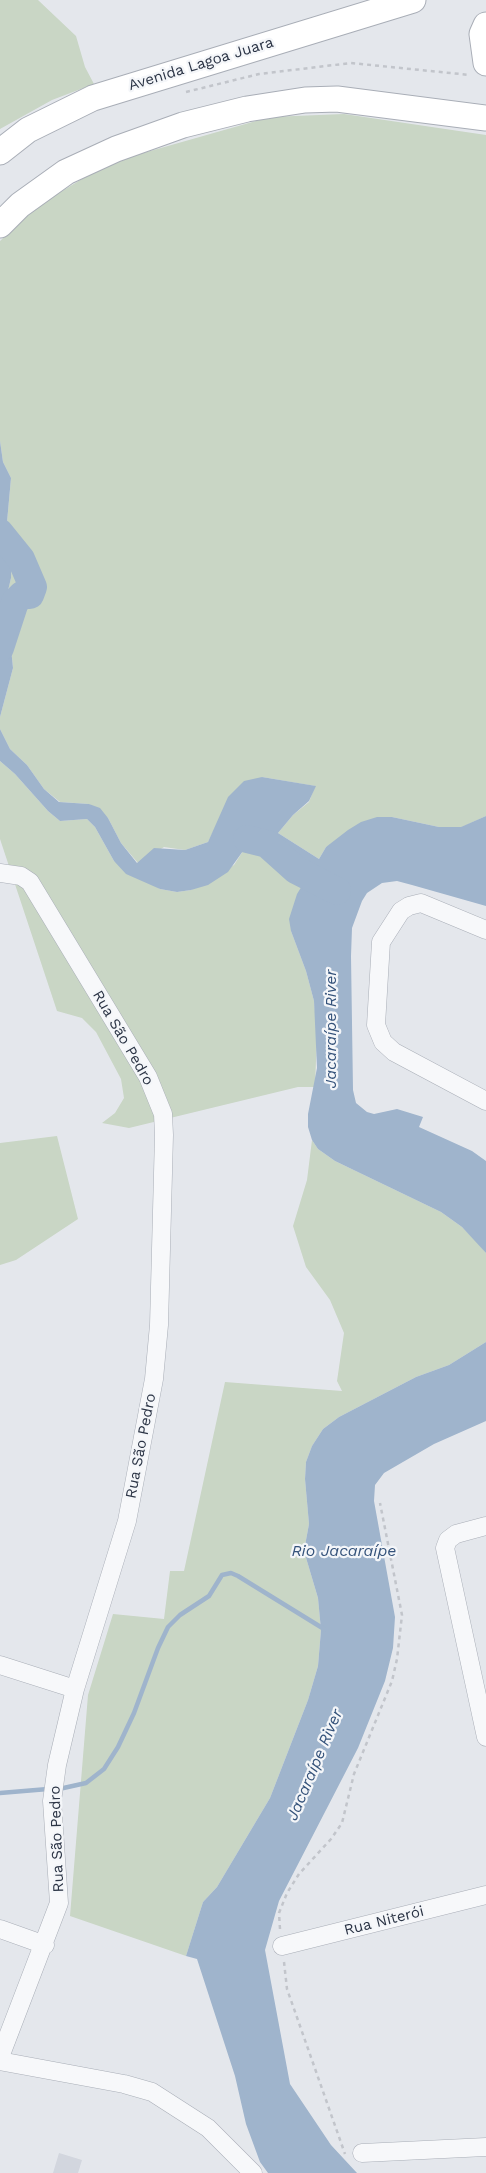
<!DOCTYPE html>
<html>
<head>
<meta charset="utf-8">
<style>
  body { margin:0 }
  canvas { display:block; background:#e4e7ec }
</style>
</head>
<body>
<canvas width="486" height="2173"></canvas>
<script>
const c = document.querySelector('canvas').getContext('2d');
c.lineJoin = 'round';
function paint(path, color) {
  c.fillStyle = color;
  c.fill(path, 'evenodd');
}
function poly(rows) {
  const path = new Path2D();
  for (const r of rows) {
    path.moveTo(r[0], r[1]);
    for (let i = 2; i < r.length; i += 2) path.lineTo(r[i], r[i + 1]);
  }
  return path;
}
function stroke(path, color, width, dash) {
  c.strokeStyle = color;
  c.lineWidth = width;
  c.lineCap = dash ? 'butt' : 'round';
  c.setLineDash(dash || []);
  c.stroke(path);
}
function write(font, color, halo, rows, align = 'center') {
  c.font = font + ' "Work Sans",sans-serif';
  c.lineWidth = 4.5;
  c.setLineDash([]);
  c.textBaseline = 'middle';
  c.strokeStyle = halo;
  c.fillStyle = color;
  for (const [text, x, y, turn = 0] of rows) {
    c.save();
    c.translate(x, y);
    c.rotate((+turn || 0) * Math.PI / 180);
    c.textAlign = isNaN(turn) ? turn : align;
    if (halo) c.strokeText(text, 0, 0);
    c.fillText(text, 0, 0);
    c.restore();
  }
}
paint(poly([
  [59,2153,82,2160,78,2173,53,2173]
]), '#d2d6de');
paint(poly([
  [0,0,38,0,76,36,85,67,94,84,52,100,0,129],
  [344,114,486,135,486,816,462,827,439,827,392,817,326,847,319,859,278,833,293,815,309,802,315,786,262,777,218,822,208,842,185,850,164,847,138,863,121,843,108,818,89,804,60,802,44,789,27,765,10,749,0,729,0,717,13,668,6,598,11,578,12,550,7,522,11,478,3,462,0,441,0,241,36,207,108,163,270,117],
  [0,761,15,774,48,811,60,821,87,819,95,827,114,861,160,889,177,892,191,890,234,865,243,851,255,845,284,857,309,876,291,931,306,971,314,1001,317,1034,315,1087,298,1087,129,1128,102,1123,115,1113,124,1098,121,1079,96,1032,82,1018,57,1011,0,839],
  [57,1136,78,1219,16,1260,0,1265,0,1143],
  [312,1140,318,1149,335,1161,441,1212,462,1227,480,1245,486,1253,486,1342,449,1365,416,1377,339,1417,323,1429,312,1446,306,1462,305,1479,309,1524,304,1551,318,1598,321,1630,318,1666,308,1700,270,1798,217,1887,203,1902,186,1956,70,1916,88,1695,113,1614,164,1619,170,1571,184,1571,225,1382,342,1391,337,1381,344,1333,330,1300,306,1267,293,1226,307,1180]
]), '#c9d6c5');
paint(poly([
  [0,441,3,462,11,478,7,522,12,550,11,578,6,599,13,668,0,717],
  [0,729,10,749,27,765,44,789,59,802,89,804,100,808,108,818,121,843,137,863,154,848,185,850,208,842,228,797,244,781,262,777,316,786,309,801,293,815,278,833,319,859,326,847,348,830,361,822,377,817,392,817,439,827,461,827,486,816,486,906,412,885,397,881,382,883,367,893,362,901,352,928,351,956,353,1090,356,1103,367,1112,374,1114,397,1109,423,1117,419,1127,472,1151,486,1161,486,1253,462,1227,441,1212,335,1161,318,1149,312,1140,308,1127,308,1114,317,1068,314,1001,306,971,291,931,289,919,297,894,308,876,284,857,255,845,243,851,228,872,208,885,191,890,177,892,160,889,126,874,114,861,95,827,87,819,60,821,48,811,15,774,0,761],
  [486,1342,486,1421,434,1444,384,1473,375,1485,374,1501,395,1617,393,1648,385,1681,358,1748,279,1901,265,1950,290,2084,331,2145,357,2173,268,2173,260,2162,246,2124,235,2076,197,1959,186,1956,203,1902,217,1887,270,1798,308,1700,318,1666,321,1630,318,1598,304,1551,309,1524,305,1479,306,1462,312,1446,323,1429,339,1417,416,1377,449,1365]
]), '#9fb4cc');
stroke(poly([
  [59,1789,86,1783,104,1769,118,1747,134,1713,158,1648,168,1627,180,1615,209,1596,222,1575,231,1573,238,1576,324,1629],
  [0,1793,48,1789]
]), '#9fb4cc', 4.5);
stroke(poly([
  [0,533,21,559,33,587,30,595,22,595,15,602,0,648],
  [247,839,267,844,296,870,337,891]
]), '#9fb4cc', 28);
const street = poly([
  [0,873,21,876,30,882,148,1077,163,1114,164,1135,159,1325,154,1379,127,1521,75,1689,57,1765,52,1801,59,1903,0,2057],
  [486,930,421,903,409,906,401,911,381,942,376,1025,383,1042,394,1052,486,1101],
  [486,1526,456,1534,448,1540,445,1548,486,1737],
  [0,1665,75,1689],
  [0,1929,45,1945],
  [282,1946,486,1895],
  [0,2061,124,2084,152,2092,208,2128,253,2173],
  [362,2153,486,2147]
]);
const secondary = poly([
  [486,25,482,34,486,63],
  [0,152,28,130,93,98,413,0],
  [0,225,20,205,66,172,116,149,183,125,247,109,305,100,337,99,486,118]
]);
stroke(street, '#a9aeb7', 19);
stroke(secondary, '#a9aeb7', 27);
stroke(poly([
  [186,92,259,74,351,63,470,75],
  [280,1929,279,1913,287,1893,299,1874,331,1839,342,1823,354,1774,392,1681,397,1659,402,1615,380,1503],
  [284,1962,287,1989,345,2154]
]), '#c2c5cb', 2.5, [4, 4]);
stroke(street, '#f7f8fa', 18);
stroke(secondary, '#fff', 25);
write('15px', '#2b3445', '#f4f6f9', [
  ["Avenida Lagoa Juara",201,64,-17],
  ["Rua São Pedro",123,1038,60],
  ["Rua São Pedro",141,1446,-79],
  ["Rua São Pedro",57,1839,-92],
  ["Rua Niterói",384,1921,-14]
]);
write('italic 16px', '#34527a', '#f4f6f9', [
  ["Jacaraípe River",331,1029,-90],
  ["Rio Jacaraípe",344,1551],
  ["Jacaraípe River",315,1765,-67]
]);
</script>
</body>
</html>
